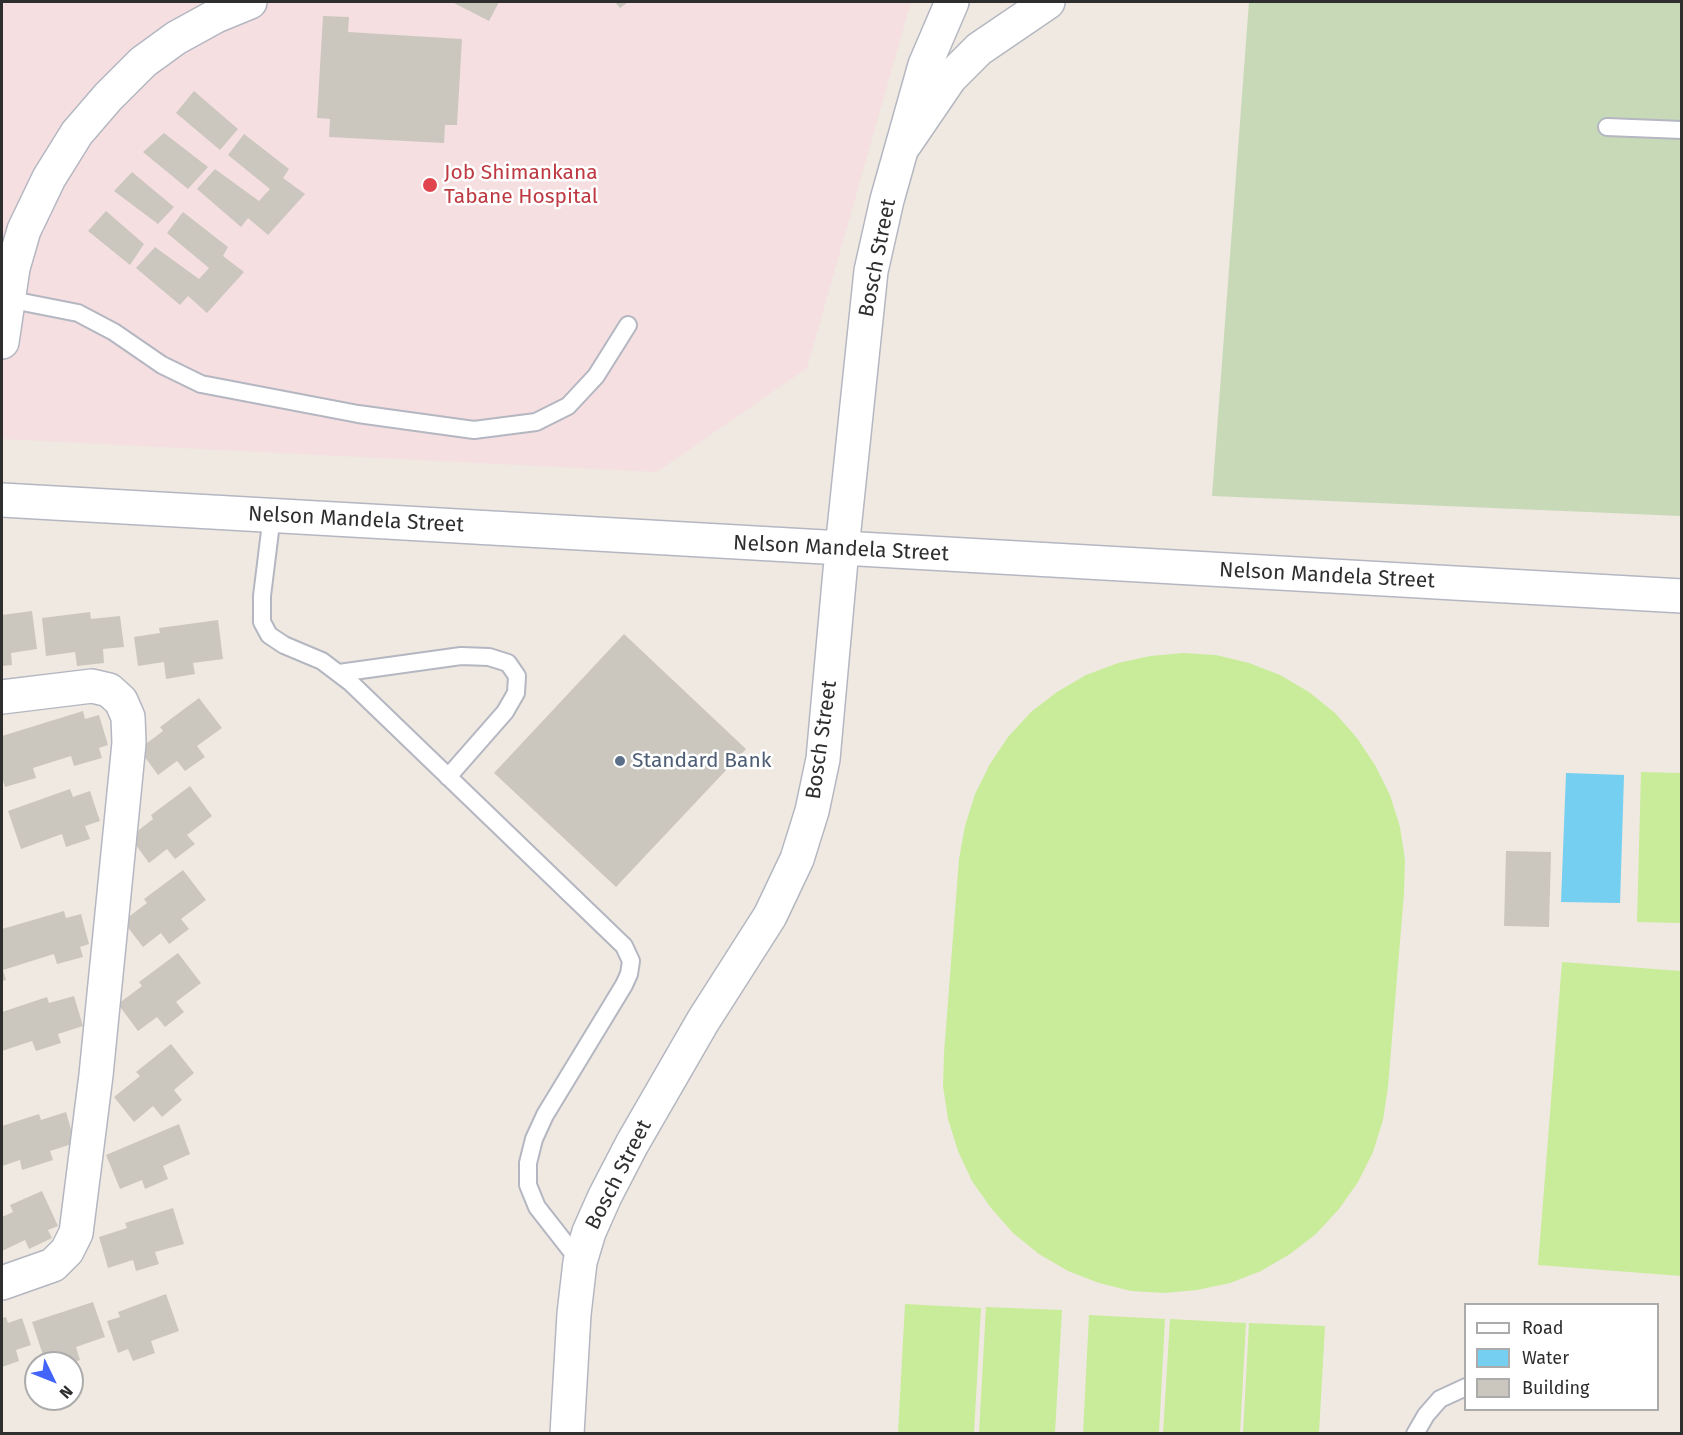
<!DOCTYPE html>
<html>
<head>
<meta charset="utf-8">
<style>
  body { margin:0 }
  #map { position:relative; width:1683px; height:1435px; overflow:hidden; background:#efe9e1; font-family:"Fira Sans",sans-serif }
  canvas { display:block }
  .frame { position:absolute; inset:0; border:3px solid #2e2e2e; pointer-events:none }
  .legend { position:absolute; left:1464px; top:1303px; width:195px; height:108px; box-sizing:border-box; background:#fff; border:2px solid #ababab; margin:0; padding:8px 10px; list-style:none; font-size:18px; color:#2e2e2e }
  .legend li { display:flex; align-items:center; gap:12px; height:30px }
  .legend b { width:30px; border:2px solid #ababab }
  .north { position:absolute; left:24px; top:1351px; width:60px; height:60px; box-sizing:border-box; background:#fff; border:2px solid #ababab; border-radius:50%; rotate:133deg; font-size:16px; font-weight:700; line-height:24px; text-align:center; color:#2e2e2e }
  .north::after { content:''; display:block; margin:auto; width:21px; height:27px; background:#4264fb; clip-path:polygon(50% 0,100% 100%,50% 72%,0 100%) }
</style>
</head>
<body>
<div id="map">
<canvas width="1683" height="1435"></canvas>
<div class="frame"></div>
<ul class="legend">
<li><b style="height:8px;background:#fff"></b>Road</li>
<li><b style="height:16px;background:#75cff0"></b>Water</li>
<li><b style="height:16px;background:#cbc7bf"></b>Building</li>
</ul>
<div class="north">N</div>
</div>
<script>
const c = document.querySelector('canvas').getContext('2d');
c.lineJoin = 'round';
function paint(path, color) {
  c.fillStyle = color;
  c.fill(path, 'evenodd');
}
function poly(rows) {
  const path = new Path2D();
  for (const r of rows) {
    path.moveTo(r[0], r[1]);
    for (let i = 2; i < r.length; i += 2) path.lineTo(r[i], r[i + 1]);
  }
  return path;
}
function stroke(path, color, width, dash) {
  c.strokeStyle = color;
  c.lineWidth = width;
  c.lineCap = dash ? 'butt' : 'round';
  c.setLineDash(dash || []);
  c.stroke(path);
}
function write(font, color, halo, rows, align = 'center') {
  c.font = font + ' "Fira Sans",sans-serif';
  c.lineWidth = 5;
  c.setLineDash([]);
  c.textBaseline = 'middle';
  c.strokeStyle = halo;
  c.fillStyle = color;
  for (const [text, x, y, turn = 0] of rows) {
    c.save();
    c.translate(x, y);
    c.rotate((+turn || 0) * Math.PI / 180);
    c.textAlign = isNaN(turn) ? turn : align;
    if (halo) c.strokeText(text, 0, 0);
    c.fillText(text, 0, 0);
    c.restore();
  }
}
paint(poly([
  [2,2,911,2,807,368,657,472,2,439]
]), '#f5dfe0');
paint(poly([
  [1249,2,1681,2,1681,516,1212,496]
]), '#c8d9b8');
paint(poly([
  [1183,653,1216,655,1249,663,1280,675,1309,692,1335,713,1357,738,1375,765,1390,795,1400,827,1405,860,1404,893,1388,1087,1383,1120,1373,1152,1358,1182,1339,1209,1316,1234,1290,1254,1261,1271,1230,1283,1197,1290,1164,1293,1131,1291,1099,1283,1068,1271,1039,1254,1013,1233,991,1208,972,1181,958,1151,948,1119,943,1086,944,1053,959,859,965,826,975,794,990,764,1008,737,1031,712,1057,692,1086,675,1118,663,1150,656],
  [1641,772,1681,773,1681,923,1637,922],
  [1562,962,1681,971,1681,1276,1538,1265],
  [905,1304,981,1308,974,1433,898,1433],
  [986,1307,1062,1310,1055,1433,979,1433],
  [1089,1315,1165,1319,1159,1433,1083,1433],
  [1170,1319,1246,1323,1240,1433,1163,1433],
  [1249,1323,1325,1326,1319,1433,1243,1433]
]), '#c9ec9a');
paint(poly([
  [1566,773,1624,775,1620,903,1561,902]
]), '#75cff0');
paint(poly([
  [452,2,499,2,489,21],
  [615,2,628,2,620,8],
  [323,16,349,17,348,32,462,39,457,125,445,125,444,143,329,137,330,119,317,118],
  [194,91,238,129,220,150,176,113],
  [164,133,208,167,188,189,143,152],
  [244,134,289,169,283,178,305,194,268,235,248,218,241,227,197,189,215,169,259,201,270,189,228,155],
  [132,172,174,207,158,224,114,191],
  [106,211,144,244,130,265,88,231],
  [183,212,228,247,223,256,244,272,207,313,188,296,180,305,136,268,155,247,199,279,209,268,167,233],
  [32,611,37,649,11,653,12,665,2,666,2,615],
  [90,612,91,619,120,616,124,647,103,649,104,663,77,666,75,652,46,656,42,618],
  [218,620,223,659,193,663,195,674,166,679,164,662,138,666,134,637,160,633,159,628],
  [624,634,746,749,616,887,494,773],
  [199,698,222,728,197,746,205,757,185,771,177,761,158,775,139,749,163,731,160,727],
  [83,711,85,719,99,715,108,745,99,748,102,758,74,766,71,756,33,768,36,778,5,787,2,777,2,736],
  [190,786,212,816,187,835,195,844,175,859,167,849,149,863,130,837,153,819,151,815],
  [70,789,73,797,90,791,100,821,85,826,90,839,66,847,62,834,21,849,8,811],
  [1506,851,1551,852,1549,927,1504,926],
  [183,870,206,900,181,919,189,929,169,944,161,933,143,947,123,921,147,903,144,899],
  [64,911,66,918,81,914,89,944,80,947,83,957,57,964,54,954,3,970,6,980,2,981,2,929],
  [178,953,201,983,176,1002,184,1012,165,1027,157,1017,138,1031,118,1004,142,986,139,982],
  [74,996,83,1026,58,1034,61,1043,36,1051,32,1041,2,1051,2,1012,47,997,49,1003],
  [171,1044,194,1073,174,1090,182,1100,162,1117,153,1106,134,1122,114,1097,140,1076,136,1072],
  [66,1112,75,1143,50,1151,53,1160,22,1170,20,1160,2,1166,2,1126,39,1114,41,1120],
  [179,1124,190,1154,163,1166,168,1179,145,1189,142,1180,120,1189,106,1155],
  [42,1191,58,1226,48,1230,52,1238,29,1249,25,1240,2,1251,2,1217,13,1212,10,1205],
  [173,1208,184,1244,155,1252,159,1264,136,1271,133,1260,108,1268,99,1237,127,1228,125,1223],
  [166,1294,179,1331,151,1341,155,1353,133,1361,128,1349,118,1353,107,1321,120,1317,118,1312],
  [93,1302,105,1337,76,1347,80,1360,73,1363,55,1363,52,1355,44,1358,32,1322],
  [6,1317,8,1323,22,1318,31,1345,16,1350,19,1361,2,1367,2,1318]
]), '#cbc7bf');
const lane = poly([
  [1607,127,1682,130],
  [7,299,78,313,114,332,162,365,201,384,358,414,474,430,536,422,568,406,596,376,628,325],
  [272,515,262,596,262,622,269,635,284,645,322,661,351,683,624,946,631,961,629,974,624,985,545,1115,534,1139,528,1163,528,1185,537,1207,580,1262],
  [339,673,461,656,489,657,508,663,517,676,516,693,505,712,448,777],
  [1415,1434,1426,1415,1440,1399,1466,1387]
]);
const street = poly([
  [905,144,950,78,979,49,1048,2],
  [2,342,13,268,24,230,49,178,77,133,108,97,143,62,176,38,216,16,250,2],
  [2,697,92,686,109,690,121,701,128,717,129,743,96,1075,76,1233,67,1251,53,1265,2,1283]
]);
const secondary = poly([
  [2,500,1682,596],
  [567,1434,574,1314,580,1262,589,1232,605,1196,632,1144,703,1021,770,916,797,859,812,811,823,759,842,549,871,271,887,200,925,65,952,2]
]);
stroke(lane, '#b4b7c1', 20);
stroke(street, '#b4b7c1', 36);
stroke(secondary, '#b4b7c1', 36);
stroke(lane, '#fff', 16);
stroke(street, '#fff', 33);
stroke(secondary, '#fff', 33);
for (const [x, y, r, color] of [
  [430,185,8,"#e0444e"],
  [620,761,6,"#5c6f8a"]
]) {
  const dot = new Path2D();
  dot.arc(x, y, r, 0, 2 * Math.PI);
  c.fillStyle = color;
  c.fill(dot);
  stroke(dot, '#fff', 2);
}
write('21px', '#be3a42', '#fff', [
  ["Job Shimankana",444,173],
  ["Tabane Hospital",444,197]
], 'left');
write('21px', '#2e2e2e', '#fff', [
  ["Bosch Street",878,258,-79],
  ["Nelson Mandela Street",356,520,3],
  ["Nelson Mandela Street",841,549,3],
  ["Nelson Mandela Street",1327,576,3],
  ["Bosch Street",822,740,-82],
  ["Bosch Street",619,1175,-63]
]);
write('21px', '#4e5e75', '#fff', [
  ["Standard Bank",632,761]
], 'left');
</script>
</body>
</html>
